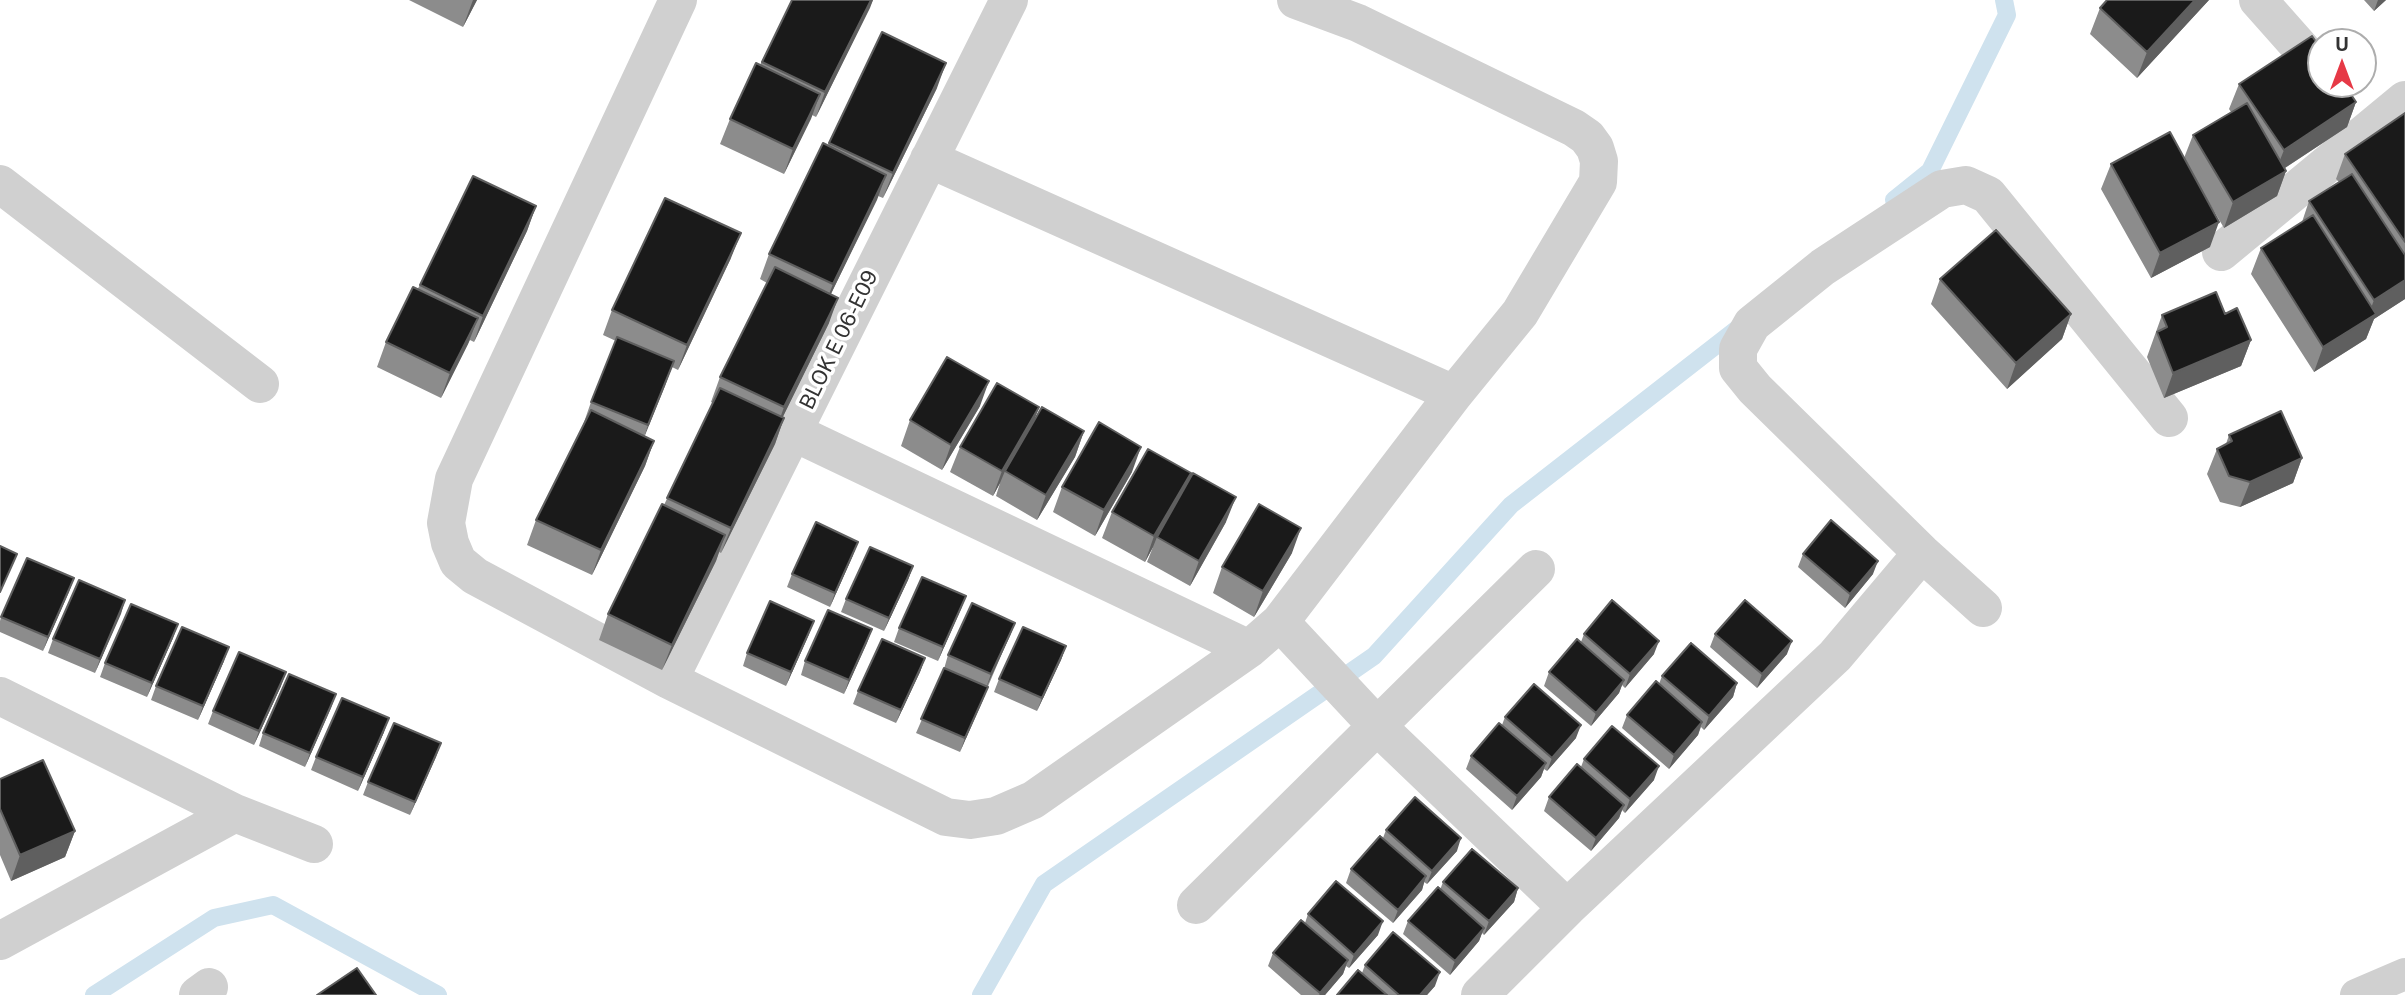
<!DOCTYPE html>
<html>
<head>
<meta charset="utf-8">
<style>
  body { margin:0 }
  #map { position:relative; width:2405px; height:995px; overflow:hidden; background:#fff; font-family:"Public Sans",sans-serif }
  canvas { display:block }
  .north { position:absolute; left:2307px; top:28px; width:70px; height:70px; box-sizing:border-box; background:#fff; border:2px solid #adadad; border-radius:50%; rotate:0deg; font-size:19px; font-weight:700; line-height:28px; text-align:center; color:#333 }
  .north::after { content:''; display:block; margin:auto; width:24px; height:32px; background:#e63946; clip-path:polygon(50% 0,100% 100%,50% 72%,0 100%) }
</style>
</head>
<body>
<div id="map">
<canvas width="2405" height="995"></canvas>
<div class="north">U</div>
</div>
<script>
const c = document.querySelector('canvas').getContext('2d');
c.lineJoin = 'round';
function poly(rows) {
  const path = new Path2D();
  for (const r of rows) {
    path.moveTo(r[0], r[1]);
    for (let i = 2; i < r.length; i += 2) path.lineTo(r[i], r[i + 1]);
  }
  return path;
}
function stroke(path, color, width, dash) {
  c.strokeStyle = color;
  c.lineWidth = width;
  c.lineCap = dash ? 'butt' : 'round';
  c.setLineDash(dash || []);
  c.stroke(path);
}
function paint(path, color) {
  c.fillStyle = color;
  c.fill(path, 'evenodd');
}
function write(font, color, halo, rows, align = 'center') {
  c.font = font + ' "Public Sans",sans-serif';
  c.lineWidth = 7;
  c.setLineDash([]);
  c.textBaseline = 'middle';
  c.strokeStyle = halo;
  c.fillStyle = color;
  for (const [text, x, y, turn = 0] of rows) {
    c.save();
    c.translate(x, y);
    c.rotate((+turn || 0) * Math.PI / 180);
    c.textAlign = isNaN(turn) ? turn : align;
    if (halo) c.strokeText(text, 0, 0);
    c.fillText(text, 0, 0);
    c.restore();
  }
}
stroke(poly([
  [1894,200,1930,171,2007,15,2004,0],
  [94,995,214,918,273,905,438,995],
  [981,995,1044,884,1374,656,1511,505,1737,329]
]), '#cfe2ee', 18);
stroke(poly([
  [2356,995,2405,974]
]), '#d0d0d0', 32);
stroke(poly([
  [678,0,454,479,446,523,450,543,458,562,475,576,669,680,946,817,970,820,996,816,1033,800,1249,649,1280,622,1454,394,1520,313,1598,182,1599,161,1595,148,1587,137,1574,128,1358,23,1296,0],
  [2258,0,2321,71],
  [929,159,1454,394],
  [0,184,260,384],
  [2221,252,2405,100],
  [793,432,1249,649],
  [1983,608,1922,553,1755,389,1738,368,1738,349,1752,324,1823,267,1942,189,1966,185,1988,195,2169,418],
  [1280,622,1378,727,1567,908],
  [669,680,1009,0],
  [0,696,235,813],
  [1196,905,1536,569],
  [0,941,235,813,314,844],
  [198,995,209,987],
  [1480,995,1567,908,1835,656,1922,553]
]), '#d0d0d0', 38);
paint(poly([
  [409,0,477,0,463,27],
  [792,0,873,0,816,117,812,115,784,174,720,144,730,119,760,65],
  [2209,0,2137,78,2090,34,2100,8],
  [2364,0,2386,0,2374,11],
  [2239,84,2356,102,2347,127,2285,168,2286,171,2277,196,2224,228,2208,201,2210,247,2151,278,2101,189,2111,164,2184,158,2193,135,2231,112,2229,109],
  [937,88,883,198,878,196,831,294,829,323,782,418,784,418,775,444,721,553,719,552,716,561,662,670,599,640,608,614,664,505,713,403,711,402,720,377,767,283,760,279,769,254,829,143],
  [2405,113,2405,299,2374,319,2366,339,2314,372,2251,274,2261,248,2302,222,2309,201,2339,182,2336,179,2345,154],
  [536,206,527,231,474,342,470,340,441,398,377,367,386,342,420,285],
  [731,258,678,370,672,367,644,436,654,441,645,466,592,575,527,545,536,520,582,428,591,402,616,341,603,335,612,310],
  [1940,279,2071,314,2062,339,2007,389,1931,304],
  [2225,314,2251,340,2241,366,2164,398,2147,357,2162,315],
  [980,406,942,470,901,446,910,420],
  [1039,407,1033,422,1084,431,1075,457,1037,520,996,496,1000,483,993,496,950,472,960,447],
  [2229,435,2302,458,2293,483,2240,507,2220,502,2207,474,2217,449,2226,444],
  [1132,472,1095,536,1053,512,1062,487],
  [1186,486,1226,522,1190,586,1147,562,1153,547,1145,562,1102,538,1112,512],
  [1292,553,1254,617,1213,593,1222,567],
  [1803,554,1873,574,1845,608,1798,567],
  [853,555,830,607,787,587,792,574],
  [913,566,908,580,884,631,841,612,846,599],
  [74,578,43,651,0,632,0,621,1,617],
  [966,596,938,661,894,642,899,628],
  [125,600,95,673,48,653,53,639],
  [1015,623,960,752,916,733,944,669,948,655],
  [872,629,844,694,801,675,805,661],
  [809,634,786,686,743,666,747,653],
  [1584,634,1654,654,1625,688,1622,685,1619,693,1591,726,1544,686,1549,672,1581,642],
  [1715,634,1787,654,1757,688,1710,647],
  [173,638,147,697,100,677,105,663],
  [1066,646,1061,660,1037,711,994,692,999,679],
  [925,658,920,672,896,723,853,704,858,691],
  [224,661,198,720,151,700,156,686],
  [1662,676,1737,683,1733,697,1704,730,1701,727,1698,735,1669,769,1622,728,1627,715,1659,684],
  [281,686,254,745,208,724,213,711],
  [336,694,305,767,259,746,263,733],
  [1505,717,1576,738,1547,771,1544,769,1541,777,1512,810,1466,769,1471,756,1502,725],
  [384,732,358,791,311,770,316,757],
  [441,743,410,815,363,795,368,782],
  [1584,759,1654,780,1625,813,1622,810,1619,818,1591,851,1544,811,1549,797,1581,767],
  [0,779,75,831,65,857,11,881,0,855],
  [1386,830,1457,851,1427,884,1424,882,1422,890,1393,923,1346,883,1351,869,1383,838],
  [1443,882,1518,888,1514,902,1484,935,1482,933,1479,941,1450,975,1403,934,1408,921,1440,890],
  [1308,914,1378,935,1349,968,1346,966,1343,974,1325,995,1301,995,1268,966,1273,953,1305,923],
  [1365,965,1435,986,1427,995,1337,995,1362,973]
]), '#8c8c8c');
paint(poly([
  [473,0,477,0,463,27],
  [871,0,873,0,870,8,816,117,825,92],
  [2195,0,2209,0,2137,78,2147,52],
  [2378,0,2386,0,2374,11],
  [946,63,937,88,883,198,893,173],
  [820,94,811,119,784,174,793,149],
  [2356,102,2347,127,2274,175,2284,150],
  [2286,171,2277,196,2224,228,2233,202],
  [886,175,877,200,823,310,833,284],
  [536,206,527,231,474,342,483,316],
  [2219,222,2210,247,2151,278,2160,253],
  [741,233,731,258,678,370,687,345],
  [2405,280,2405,299,2374,319,2366,339,2314,372,2323,347,2367,319,2374,300],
  [838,298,829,323,775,433,784,407],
  [2071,314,2062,339,2007,389,2016,363],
  [478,318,468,344,441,398,450,373],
  [2251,340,2241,366,2164,398,2173,373],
  [674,361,665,386,639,450,648,425],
  [989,381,980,406,942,470,951,445],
  [1039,407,1030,432,1005,471,1000,483,993,496,1002,471],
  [784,418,775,444,721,553,731,528],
  [1084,431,1075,457,1037,520,1046,495],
  [654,441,645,466,592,575,601,550],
  [1141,447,1132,472,1095,536,1104,510],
  [2302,458,2293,483,2240,507,2250,482],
  [1191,473,1181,498,1157,537,1153,547,1145,562,1154,536],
  [1236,497,1226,522,1190,586,1199,561],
  [1301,528,1292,553,1254,617,1263,591],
  [725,535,716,561,662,670,672,645],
  [858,542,853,555,830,607,835,593],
  [1878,561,1873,574,1845,608,1850,594],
  [913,566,908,580,884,631,889,618],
  [74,578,69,592,43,651,48,637],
  [966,596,961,609,938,661,943,647],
  [125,600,121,614,95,673,100,659],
  [814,621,809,634,786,686,791,672],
  [1015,623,1010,636,986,688,991,674],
  [178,624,173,638,147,697,152,683],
  [872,629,867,643,844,694,849,680],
  [1659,641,1654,654,1625,688,1630,674],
  [1792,641,1787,654,1757,688,1762,674],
  [1066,646,1061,660,1037,711,1042,698],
  [229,647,224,661,198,720,203,706],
  [925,658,920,672,896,723,901,710],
  [286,672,281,686,254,745,259,731],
  [1624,680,1619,693,1591,726,1596,713],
  [1737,683,1733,697,1704,730,1709,716],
  [988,687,983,700,960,752,965,738],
  [336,694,331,708,305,767,310,753],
  [389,718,384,732,358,791,363,777],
  [1702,722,1698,735,1669,769,1674,755],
  [1581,725,1576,738,1547,771,1552,758],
  [441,743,436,757,410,815,415,802],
  [1546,763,1541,777,1512,810,1517,796],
  [1659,766,1654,780,1625,813,1630,799],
  [1624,805,1619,818,1591,851,1596,838],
  [75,831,65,857,11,881,20,855],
  [1461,838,1457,851,1427,884,1432,871],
  [1426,876,1422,890,1393,923,1398,910],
  [1518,888,1514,902,1484,935,1489,921],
  [1383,921,1378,935,1349,968,1354,955],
  [1484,928,1479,941,1450,975,1455,961],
  [1348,960,1343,974,1325,995,1319,995],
  [1440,972,1435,986,1427,995,1420,995]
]), '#5f5f5f');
const building = poly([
  [792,0,871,0,825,92,762,62,792,0],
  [2107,0,2195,0,2147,52,2100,8,2107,0],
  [882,32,946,63,893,173,829,143,882,32],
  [2312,36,2321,49,2321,84,2344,84,2356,102,2284,150,2239,84,2312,36],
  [756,63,820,94,793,149,730,119,756,63],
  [2247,103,2286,171,2233,202,2193,135,2247,103],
  [2405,113,2405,242,2345,154,2405,113],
  [2170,132,2219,222,2160,253,2111,164,2170,132],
  [823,143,886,175,833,284,769,254,823,143],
  [2352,174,2405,255,2405,280,2374,300,2309,201,2352,174],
  [473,176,536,206,483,316,420,285,473,176],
  [665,198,741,233,687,345,612,310,665,198],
  [2313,215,2376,314,2323,347,2261,248,2313,215],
  [1996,230,2071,314,2016,363,1940,279,1996,230],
  [775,267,838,298,784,407,720,377,775,267],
  [413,287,478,318,450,373,386,342,413,287],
  [2216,292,2225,314,2237,308,2251,340,2173,373,2157,332,2167,327,2162,315,2216,292],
  [617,337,674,361,648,425,591,402,617,337],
  [947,357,989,381,951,445,910,420,947,357],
  [997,383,1039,407,1002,471,960,447,997,383],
  [720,388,784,418,731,528,667,498,720,388],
  [1042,407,1084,431,1046,495,1005,471,1042,407],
  [591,410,654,441,601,550,536,520,591,410],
  [2281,411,2302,458,2250,482,2229,476,2217,449,2232,441,2229,435,2281,411],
  [1099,422,1141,447,1104,510,1062,487,1099,422],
  [1148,449,1191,473,1154,536,1112,512,1148,449],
  [1193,473,1236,497,1199,561,1157,537,1193,473],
  [662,504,725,535,672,645,608,614,662,504],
  [1259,504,1301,528,1263,591,1222,567,1259,504],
  [1831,520,1878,561,1850,594,1803,554,1831,520],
  [816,522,858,542,835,593,792,574,816,522],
  [0,546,17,554,0,592,0,546],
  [870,547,913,566,889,618,846,599,870,547],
  [27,558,74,578,48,637,1,617,27,558],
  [922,577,966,596,943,647,899,628,922,577],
  [79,580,125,600,100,659,53,639,79,580],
  [1612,600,1659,641,1630,674,1584,634,1612,600],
  [1745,600,1792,641,1762,674,1715,634,1745,600],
  [770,601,814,621,791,672,747,653,770,601],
  [972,603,1015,623,991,674,948,655,972,603],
  [131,604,178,624,152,683,105,663,131,604],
  [828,610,872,629,849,680,805,661,828,610],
  [182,627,229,647,203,706,156,686,182,627],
  [1023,627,1066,646,1042,698,999,679,1023,627],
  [882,639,925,658,901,710,858,691,882,639],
  [1577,639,1624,680,1596,713,1549,672,1577,639],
  [1691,643,1737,683,1709,716,1662,676,1691,643],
  [239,652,286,672,259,731,213,711,239,652],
  [944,668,988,687,965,738,921,719,944,668],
  [289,674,336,694,310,753,263,733,289,674],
  [1656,681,1702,722,1674,755,1627,715,1656,681],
  [1534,684,1581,725,1552,758,1505,717,1534,684],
  [342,698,389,718,363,777,316,757,342,698],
  [394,723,441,743,415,802,368,782,394,723],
  [1499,723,1546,763,1517,796,1471,756,1499,723],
  [1612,726,1659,766,1630,799,1584,759,1612,726],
  [43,760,75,831,20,855,0,809,0,779,43,760],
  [1577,764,1624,805,1596,838,1549,797,1577,764],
  [1415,797,1461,838,1432,871,1386,830,1415,797],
  [1380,836,1426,876,1398,910,1351,869,1380,836],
  [1472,849,1518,888,1489,921,1443,882,1472,849],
  [1336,881,1383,921,1354,955,1308,914,1336,881],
  [1438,887,1484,928,1455,961,1408,921,1438,887],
  [1301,920,1348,960,1320,993,1273,953,1301,920],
  [1393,932,1440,972,1420,995,1399,995,1365,965,1393,932],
  [357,968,376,995,317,995,357,968],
  [1358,970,1387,995,1337,995,1358,970]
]);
paint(building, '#1a1a1a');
stroke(building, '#5f5f5f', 2);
write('21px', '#333', '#fff', [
  ["BLOK E 06-E09",839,340,-64]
]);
</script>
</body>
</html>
